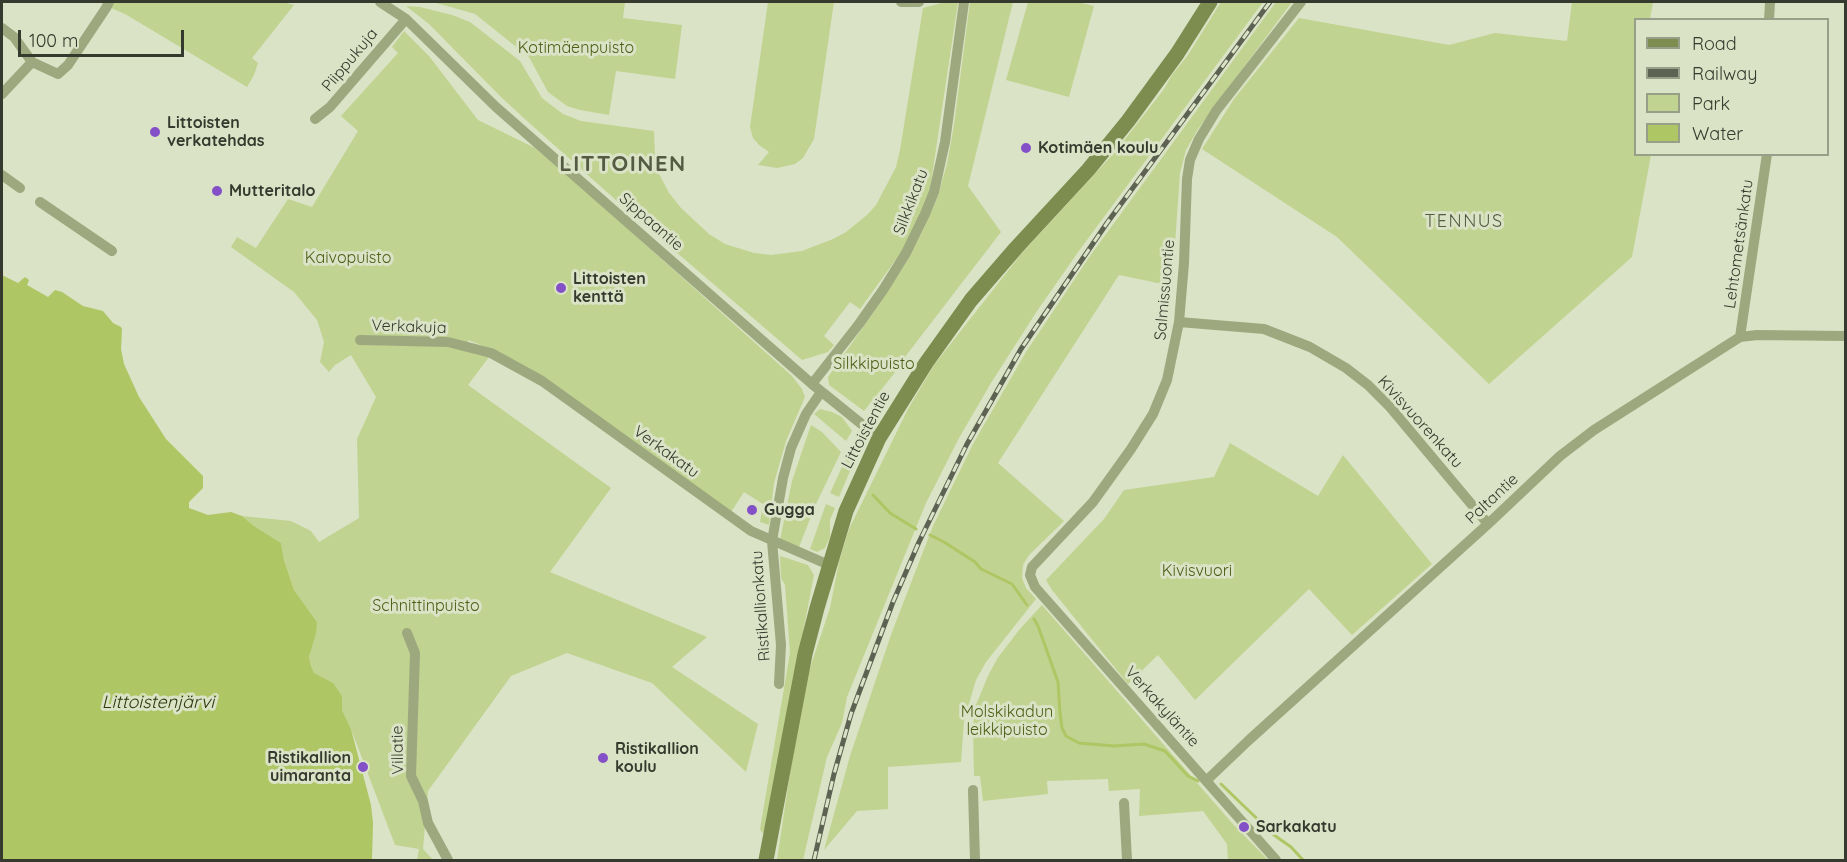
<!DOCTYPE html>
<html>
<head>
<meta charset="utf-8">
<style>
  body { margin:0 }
  #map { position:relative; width:1847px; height:862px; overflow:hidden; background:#dae3c6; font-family:Quicksand,sans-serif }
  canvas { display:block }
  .frame { position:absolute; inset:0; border:3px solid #36392d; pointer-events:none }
  .legend { position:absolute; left:1634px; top:18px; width:195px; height:138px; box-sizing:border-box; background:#dae3c6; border:2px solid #989f89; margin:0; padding:8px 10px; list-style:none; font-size:18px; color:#36392d }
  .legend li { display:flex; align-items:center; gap:12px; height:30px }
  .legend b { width:30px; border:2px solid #989f89 }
  .scale { position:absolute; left:18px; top:30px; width:166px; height:27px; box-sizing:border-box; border:3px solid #36392d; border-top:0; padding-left:8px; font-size:18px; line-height:21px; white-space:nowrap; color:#36392d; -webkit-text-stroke:4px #dae3c6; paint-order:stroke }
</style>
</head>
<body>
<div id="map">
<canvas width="1847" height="862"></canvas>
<div class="frame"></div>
<ul class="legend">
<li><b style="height:8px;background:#7d8d4f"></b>Road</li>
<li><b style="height:8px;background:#5e6252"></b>Railway</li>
<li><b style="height:16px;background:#c1d390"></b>Park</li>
<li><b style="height:16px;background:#aec663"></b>Water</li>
</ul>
<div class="scale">100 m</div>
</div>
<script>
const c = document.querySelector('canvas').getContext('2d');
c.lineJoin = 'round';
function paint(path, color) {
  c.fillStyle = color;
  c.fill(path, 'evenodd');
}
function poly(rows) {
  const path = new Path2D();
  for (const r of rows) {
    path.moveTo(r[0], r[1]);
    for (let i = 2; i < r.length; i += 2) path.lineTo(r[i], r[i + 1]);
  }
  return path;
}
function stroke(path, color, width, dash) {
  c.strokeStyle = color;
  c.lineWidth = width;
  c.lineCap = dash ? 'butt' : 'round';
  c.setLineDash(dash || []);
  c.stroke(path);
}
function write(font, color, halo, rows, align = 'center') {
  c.font = font + ' Quicksand,sans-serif';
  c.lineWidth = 6;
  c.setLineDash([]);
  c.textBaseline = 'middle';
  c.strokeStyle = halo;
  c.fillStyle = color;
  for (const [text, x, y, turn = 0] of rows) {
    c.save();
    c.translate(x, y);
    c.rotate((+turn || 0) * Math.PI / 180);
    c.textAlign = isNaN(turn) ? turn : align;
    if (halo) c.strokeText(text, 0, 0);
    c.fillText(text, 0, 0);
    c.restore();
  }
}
paint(poly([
  [114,2,283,2,294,5,252,58,258,63,254,75,247,87,125,14,111,8],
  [433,2,625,2,623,18,682,25,675,79,616,71,609,115,580,110,567,106,548,92,529,57,475,14],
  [768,2,834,2,814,139,803,158,795,164,777,168,758,165,769,152,759,145,753,138,750,127],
  [945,2,958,2,929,196,902,251,860,309,850,302,824,336,834,345,828,352,802,360,626,209,526,120,501,97,429,24,406,6,420,7,452,15,470,22,520,61,542,98,563,114,581,121,654,131,655,156,657,170,669,193,681,208,709,234,725,244,754,253,771,255,802,251,833,239,846,232,867,215,876,205,896,167,900,150,923,8],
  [970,2,1013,2,968,186,1001,232,908,353,893,375,864,411,829,385,828,377,878,306,909,258,923,230,937,199,947,164,954,125],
  [1028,2,1077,2,1094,6,1069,97,1006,80],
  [1221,2,1263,2,1081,248,1037,311,991,383,959,438,926,503,847,697,842,723,827,757,803,860,777,860,802,692,830,608,839,562,849,529,908,409,934,365,1022,253,1115,152,1164,89,1172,75,1188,55],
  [1276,2,1292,2,1198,129,1186,150,1180,173,1172,286,1119,275,998,463,1064,521,1029,555,1023,565,1022,578,1026,588,1036,599,986,662,976,680,964,721,961,762,888,767,888,809,857,811,824,850,850,756,892,632,933,526,973,444,1026,352,1090,256],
  [1572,2,1653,2,1650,19,1636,20,1636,154,1651,155,1632,257,1489,384,1337,237,1202,149,1234,99,1299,18,1449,45,1495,33,1567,41],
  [404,31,429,56,478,120,535,148,579,185,792,376,802,389,805,397,786,441,774,483,769,525,760,522,763,504,744,492,731,512,494,350,468,340,468,350,489,357,468,385,611,488,550,572,707,637,672,667,758,724,746,772,652,683,567,653,511,676,428,791,423,849,433,860,417,860,419,849,395,845,351,729,342,710,342,696,314,673,311,666,309,657,317,622,294,590,284,560,281,543,254,526,242,516,291,521,311,531,319,542,359,518,357,439,376,397,351,355,335,365,329,372,320,362,324,342,317,320,294,292,231,247,237,237,256,248,288,199,312,207,358,131,341,116,398,53,392,47],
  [820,409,832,412,842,417,852,431,846,441,814,414],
  [811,425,822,432,841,452,815,506,799,547,780,540,792,481],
  [856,442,856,457,839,497,830,493,842,467],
  [1230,443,1318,496,1343,455,1432,564,1352,635,1309,589,1195,700,1158,655,1128,684,1052,590,1046,580,1104,519,1124,490,1214,477],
  [826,504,835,508,830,520,830,537,825,548,817,552,810,549],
  [780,556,808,565,814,575,781,746,765,830,762,833,760,829,790,653,785,585,781,578],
  [1042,605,1232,823,1268,860,1228,860,1227,844,1203,811,1139,816,1140,789,1109,791,1108,779,1047,781,1048,794,983,801,980,776,974,776,973,726,975,707,988,676,997,659,1019,630]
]), '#c1d390');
paint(poly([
  [2,275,18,283,25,277,29,280,27,285,48,297,55,290,62,292,83,306,103,311,113,323,121,327,122,329,121,349,124,364,139,397,166,439,203,476,203,488,189,502,189,508,208,515,231,512,242,516,254,526,281,543,284,560,294,590,317,622,316,633,309,657,311,666,314,673,333,683,342,696,342,710,351,729,371,805,373,823,372,860,2,860]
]), '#aec663');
stroke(poly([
  [873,495,890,513,916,529],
  [930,535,944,542,975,562,981,569,1012,584,1027,605],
  [1034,619,1038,626,1058,682,1060,713,1062,728,1066,736,1079,743,1114,746,1144,744,1165,751,1188,776,1198,781],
  [1221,784,1274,835,1291,847,1303,860]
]), '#aec663', 3);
stroke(poly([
  [380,2,406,19,496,107,812,384,879,438],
  [901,2,919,2],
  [1769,20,1770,2],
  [2,28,14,37,32,62],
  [32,62,58,74,68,65,106,8,109,2],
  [2,94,32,62],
  [315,119,330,107,406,19],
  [2,175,20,188],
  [40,202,112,251],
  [1179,322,1264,329,1310,347,1346,368,1368,385,1390,407,1488,524],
  [1740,337,1767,154],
  [360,340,448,342,491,353,542,381,751,531,829,565],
  [812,384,859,324,883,290,906,253,925,214,934,192,945,142,964,2],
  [407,633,415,653,411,776,423,801,428,823,448,860],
  [779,684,781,645,772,541,783,478,791,448,806,414,821,392],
  [1207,780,1249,740,1488,524,1560,456,1594,430,1740,337,1757,335,1846,336],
  [973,790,975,860],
  [1124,803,1127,860],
  [1276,860,1035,587,1030,575,1032,567,1093,502,1131,449,1153,414,1167,380,1179,322,1184,263,1187,179,1190,160,1199,139,1216,111,1301,2]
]), '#9da87f', 10);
stroke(poly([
  [766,860,805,654,817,608,846,511,879,438,926,363,971,300,1016,248,1088,170,1128,121,1177,54,1210,2]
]), '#7d8d4f', 15);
const rail = poly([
  [814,860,834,774,851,714,893,602,919,542,967,444,1021,349,1107,223,1270,2]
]);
stroke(rail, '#5e6252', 5);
stroke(rail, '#dae3c6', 3, [9]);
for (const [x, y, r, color] of [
  [155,132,6,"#8450c7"],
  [1026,148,6,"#8450c7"],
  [217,191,6,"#8450c7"],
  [561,288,6,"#8450c7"],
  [752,510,6,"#8450c7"],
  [603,758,6,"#8450c7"],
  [363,767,6,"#8450c7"],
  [1244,827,6,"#8450c7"]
]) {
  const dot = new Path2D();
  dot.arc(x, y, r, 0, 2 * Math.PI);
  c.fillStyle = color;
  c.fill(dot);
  stroke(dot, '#dae3c6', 2);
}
write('16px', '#4f5e17', '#dae3c6', [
  ["Kotimäenpuisto",576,48],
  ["Kaivopuisto",348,258],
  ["Silkkipuisto",874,364],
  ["Kivisvuori",1197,571],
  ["Schnittinpuisto",426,606],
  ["Molskikadun",1007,712],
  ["leikkipuisto",1007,730]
]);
write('16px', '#36392d', '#dae3c6', [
  ["Piippukuja",350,60,-50],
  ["Silkkikatu",911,202,-69],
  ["Sippaantie",651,222,41],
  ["Lehtometsänkatu",1739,244,-82],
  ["Salmissuontie",1165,290,-85],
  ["Verkakuja",409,327,2],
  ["Kivisvuorenkatu",1420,422,48],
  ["Littoistentie",866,430,-62],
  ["Verkakatu",666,452,36],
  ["Paltantie",1492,499,-43],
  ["Ristikallionkatu",761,606,-94],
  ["Verkakyläntie",1162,707,48],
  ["Villatie",398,750,-91]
]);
write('bold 16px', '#36392d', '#dae3c6', [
  ["Littoisten",167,123],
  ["verkatehdas",167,141],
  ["Kotimäen koulu",1038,148],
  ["Mutteritalo",229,191],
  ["Littoisten",573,279],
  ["kenttä",573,297],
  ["Gugga",764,510],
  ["Ristikallion",615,749],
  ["koulu",615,767],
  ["Ristikallion",351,758,"right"],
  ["uimaranta",351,776,"right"],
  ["Sarkakatu",1256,827]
], 'left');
c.letterSpacing = '1.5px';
write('18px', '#545b42', '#dae3c6', [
  ["TENNUS",1464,222]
]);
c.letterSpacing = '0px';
write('italic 18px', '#2f380e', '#dae3c6', [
  ["Littoistenjärvi",158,703]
]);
c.letterSpacing = '1.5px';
write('bold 22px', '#545b42', '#dae3c6', [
  ["LITTOINEN",623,164]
]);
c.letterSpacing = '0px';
</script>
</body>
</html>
